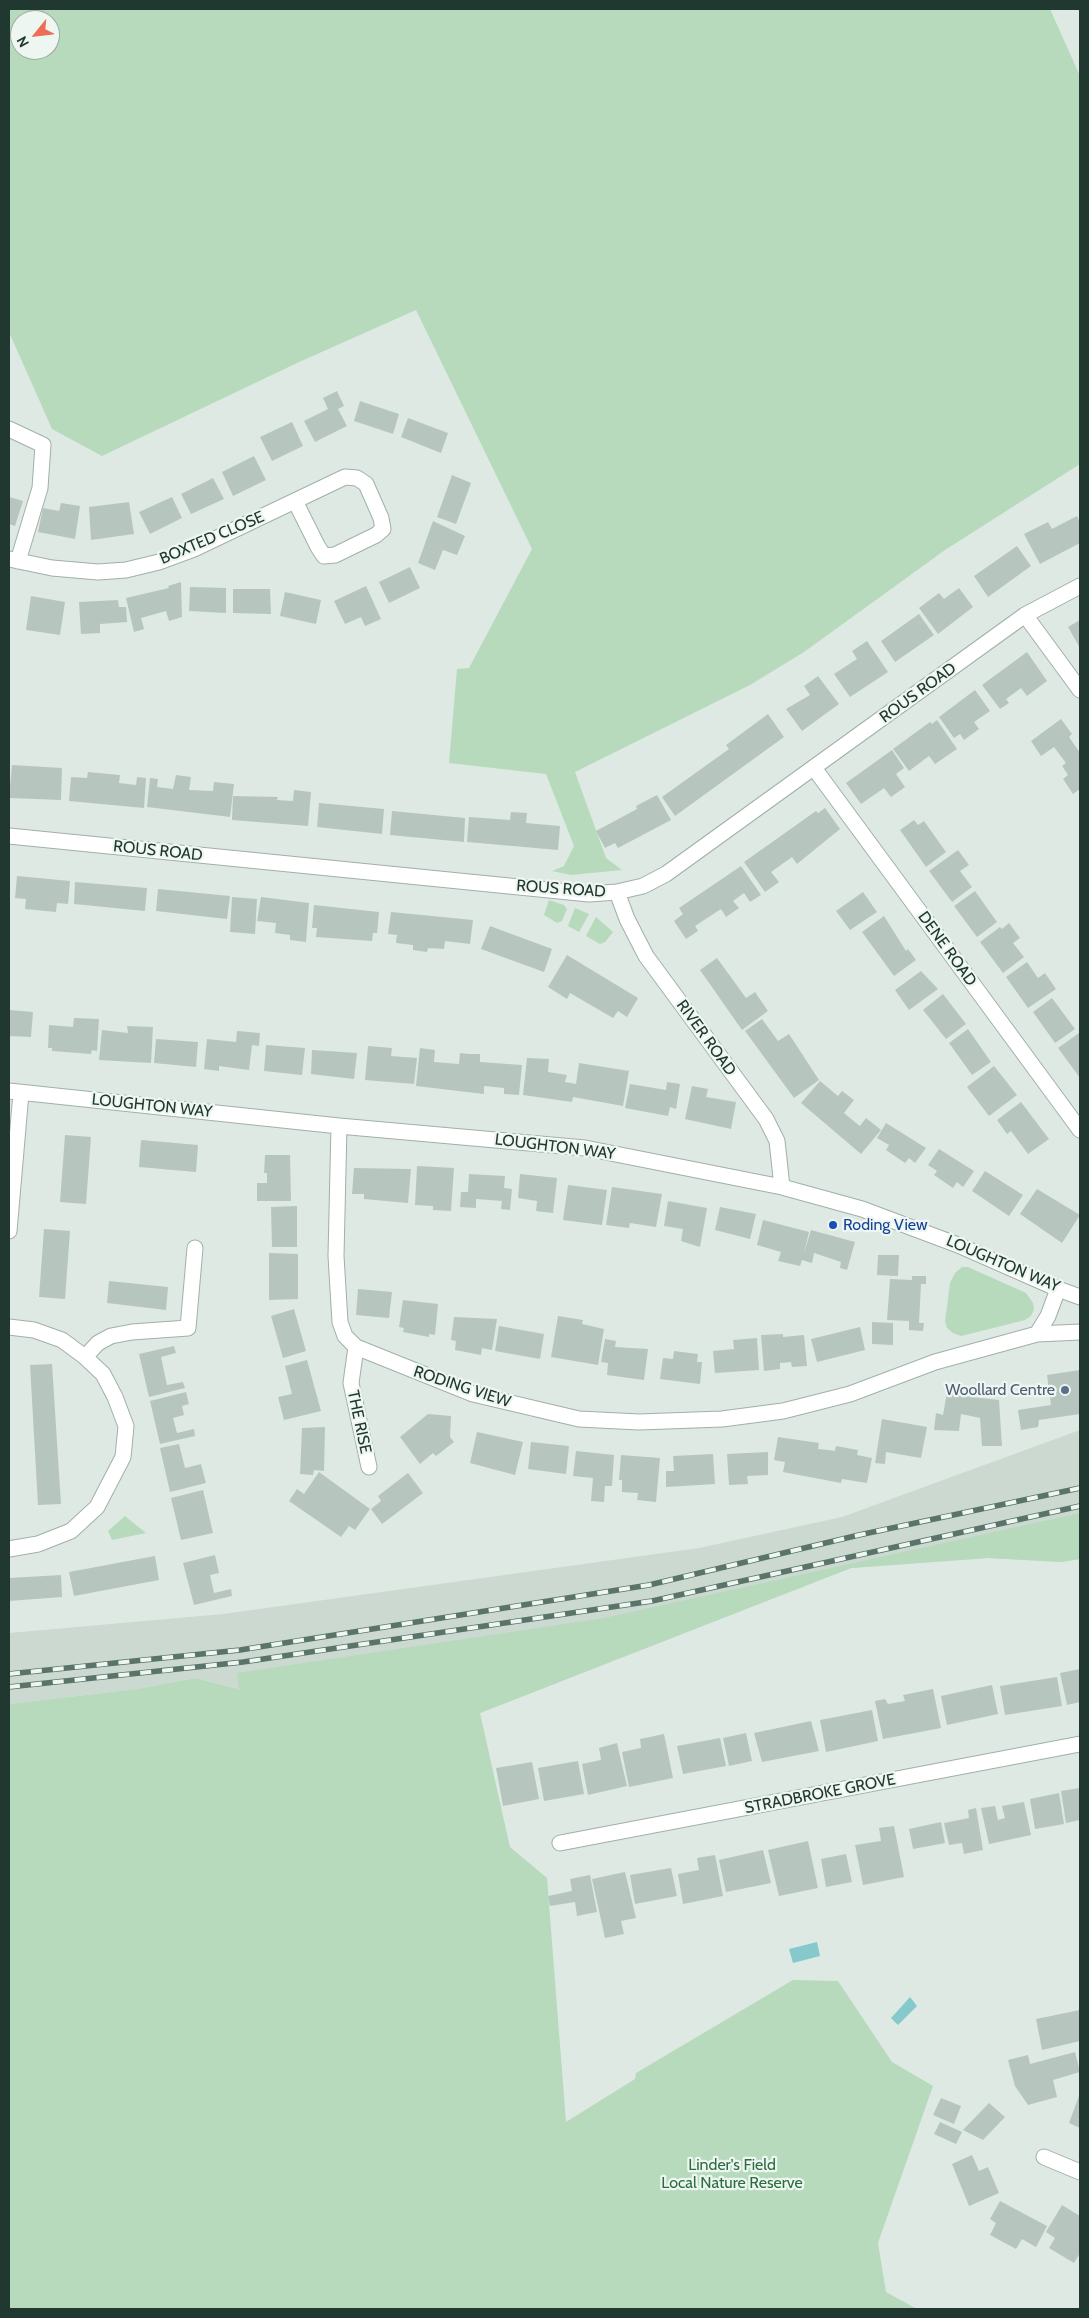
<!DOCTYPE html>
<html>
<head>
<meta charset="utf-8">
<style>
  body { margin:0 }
  #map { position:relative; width:1089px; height:2318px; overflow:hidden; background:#dee9e3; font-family:Cabin,sans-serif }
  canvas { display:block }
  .frame { position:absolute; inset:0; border:10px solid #20382f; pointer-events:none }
  .north { position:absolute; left:10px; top:10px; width:50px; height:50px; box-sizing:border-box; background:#eef6f1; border:1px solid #9caaa3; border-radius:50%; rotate:241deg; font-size:14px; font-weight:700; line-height:20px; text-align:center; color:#20382f }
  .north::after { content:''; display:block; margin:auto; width:18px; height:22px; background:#ed6d57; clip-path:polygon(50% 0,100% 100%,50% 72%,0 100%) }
</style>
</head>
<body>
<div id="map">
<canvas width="1089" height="2318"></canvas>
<div class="frame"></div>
<div class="north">N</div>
</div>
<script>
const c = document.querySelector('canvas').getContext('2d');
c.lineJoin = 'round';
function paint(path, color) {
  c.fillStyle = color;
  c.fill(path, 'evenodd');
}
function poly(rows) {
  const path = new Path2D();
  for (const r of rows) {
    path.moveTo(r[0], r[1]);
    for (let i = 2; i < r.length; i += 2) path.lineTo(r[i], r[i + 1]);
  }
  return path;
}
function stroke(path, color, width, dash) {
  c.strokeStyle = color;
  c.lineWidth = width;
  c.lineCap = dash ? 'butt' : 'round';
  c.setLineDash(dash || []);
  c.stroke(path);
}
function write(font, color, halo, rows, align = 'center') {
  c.font = font + ' Cabin,sans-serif';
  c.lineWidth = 4.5;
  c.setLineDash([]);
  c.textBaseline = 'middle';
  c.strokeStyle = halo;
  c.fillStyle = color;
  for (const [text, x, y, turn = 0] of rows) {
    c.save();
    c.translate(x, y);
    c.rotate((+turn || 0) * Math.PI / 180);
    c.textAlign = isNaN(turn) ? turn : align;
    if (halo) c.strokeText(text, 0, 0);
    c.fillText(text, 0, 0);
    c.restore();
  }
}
paint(poly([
  [1080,1430,1080,1559,1061,1562,988,1558,851,1568,480,1713,240,1689,195,1678,137,1689,9,1704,9,1633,223,1614,699,1548,842,1517]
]), '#ccd9d1');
paint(poly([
  [9,9,1050,9,1080,76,1080,464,945,550,804,652,750,685,575,772,606,858,622,870,571,875,552,871,564,866,574,846,546,774,449,763,457,669,469,668,532,549,416,310,297,363,102,456,52,429,9,332],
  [20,20,50,20,50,50,20,50],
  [549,900,564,905,567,909,562,921,557,923,544,915],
  [575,908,589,914,579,932,568,926],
  [596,917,613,932,605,942,600,944,586,936],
  [962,1267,968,1267,1026,1293,1033,1303,1034,1309,1031,1316,1025,1320,961,1336,953,1333,947,1328,945,1322,950,1283,955,1273],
  [1080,1513,1080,1559,1061,1562,988,1558,851,1568,480,1713,510,1847,547,1878,566,2122,635,2079,636,2073,793,1980,838,1981,892,2062,933,2086,878,2243,886,2292,917,2309,9,2309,9,1704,137,1689,195,1678,239,1689,237,1673,604,1618],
  [125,1516,146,1533,112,1540,108,1531]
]), '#b7dabd');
paint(poly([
  [817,1942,820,1956,793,1963,789,1949],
  [910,1997,917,2006,898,2025,891,2018]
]), '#86c9cd');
paint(poly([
  [337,391,344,406,338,409,347,426,315,442,304,421,328,409,323,398],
  [360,401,399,414,393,434,354,421],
  [408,418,448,433,441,453,401,437],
  [292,422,303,446,272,461,260,437],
  [254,456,266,480,233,496,222,472],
  [452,475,471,483,456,524,437,517],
  [213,478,224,499,191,514,181,494],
  [9,497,23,501,15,526,9,524],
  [172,497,182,518,150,534,139,512],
  [129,502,134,534,91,540,89,507],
  [61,503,80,506,75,539,38,532,43,508,59,511],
  [1077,516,1080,523,1080,543,1040,564,1024,534,1048,522,1052,529],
  [433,521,465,536,457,555,443,550,435,570,418,563],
  [1017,546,1031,566,988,597,974,576],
  [410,567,420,588,389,603,379,582],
  [181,582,182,617,169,621,166,611,141,618,144,629,134,632,126,598,169,588,168,586],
  [366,586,381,619,365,626,361,617,345,624,334,601],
  [190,587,226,588,226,613,189,611],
  [959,588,973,607,938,634,919,608,939,593,944,599],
  [233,589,270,589,271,614,233,613],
  [285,592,321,600,316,624,280,616],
  [31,596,65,602,60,635,26,630],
  [118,600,119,607,126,607,127,622,100,624,100,633,81,634,79,602],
  [919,614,934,635,895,662,881,641],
  [1080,620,1080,648,1068,627],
  [867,641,888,672,850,697,834,674,857,659,852,651],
  [1027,652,1047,681,1027,696,1021,688,1006,699,1009,703,1000,709,982,685],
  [818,676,839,704,802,731,786,709,810,695,804,686],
  [975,690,990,711,974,722,979,729,964,740,960,734,954,738,939,717],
  [768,714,784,737,675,816,662,797,729,749,726,745],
  [1061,719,1072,734,1069,737,1080,753,1080,789,1073,794,1063,779,1068,775,1062,766,1066,763,1054,747,1041,756,1031,741],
  [937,720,957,749,935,764,929,756,909,771,893,749,930,722,932,724],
  [892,750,904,768,896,774,905,787,891,797,884,788,861,804,846,783],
  [12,765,62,768,61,800,9,798],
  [88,772,120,775,119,783,136,785,137,777,146,778,144,808,69,801,71,777,87,778],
  [176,775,191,777,189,790,213,791,214,782,234,784,230,817,147,807,150,778,158,779,157,787,173,789],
  [294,790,311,792,308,826,232,820,233,796,278,797,277,800,293,801],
  [657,795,671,820,618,848,615,843,605,848,596,831,637,809,636,806],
  [319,803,384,809,382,834,317,827],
  [825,808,840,829,797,864,792,857,771,872,779,882,765,892,744,862,816,811,818,813],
  [392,811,465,818,464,842,390,835],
  [511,812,527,813,526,823,560,826,558,850,467,842,469,817,510,820],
  [914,820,918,825,924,821,946,852,926,867,900,830],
  [958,850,969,865,960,871,972,887,952,902,929,871],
  [741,866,761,895,750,902,744,893,733,901,739,908,726,917,721,909,695,926,698,931,686,939,674,921,683,914,679,908],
  [17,876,70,881,68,904,57,903,56,912,25,909,26,899,15,898],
  [75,882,147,888,145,911,74,904],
  [158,889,230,896,227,919,156,911],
  [975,891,997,922,977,937,954,906],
  [863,892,877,912,850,930,836,911],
  [232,897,257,899,255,934,230,932],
  [261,897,309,903,306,942,290,940,290,935,275,933,276,923,257,921],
  [314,905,379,912,377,933,373,933,372,941,316,937,317,928,312,928],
  [391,912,473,920,470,944,445,941,444,949,428,948,427,952,413,950,413,945,396,943,397,935,388,934],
  [884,916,906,951,908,949,916,960,894,976,862,932],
  [1009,923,1020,938,1013,943,1024,957,1003,973,980,942,1000,927,1002,929],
  [490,926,552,949,544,972,481,949],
  [567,955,638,998,627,1017,618,1011,613,1018,570,993,567,999,548,987],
  [717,958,746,998,755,992,768,1011,742,1030,700,970],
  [1027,962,1038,978,1045,973,1056,989,1028,1008,1006,977],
  [921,971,938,989,909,1010,895,990],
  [943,994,966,1024,946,1039,923,1010],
  [1052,998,1075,1029,1055,1043,1033,1012],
  [9,1010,33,1012,31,1037,9,1036],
  [74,1018,99,1019,97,1051,92,1050,91,1054,52,1051,52,1048,48,1048,49,1025,73,1027],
  [762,1019,778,1041,789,1034,819,1080,794,1098,745,1031],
  [127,1026,153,1027,151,1063,99,1060,102,1030,128,1033],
  [968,1029,991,1062,972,1075,949,1043],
  [237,1031,260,1033,259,1046,252,1045,249,1070,219,1066,219,1071,204,1069,207,1039,236,1042],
  [1079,1033,1080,1035,1080,1078,1058,1048],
  [156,1039,198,1042,196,1067,154,1063],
  [266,1045,305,1048,302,1075,264,1071],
  [368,1046,392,1048,391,1056,417,1058,414,1084,365,1080],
  [420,1048,435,1050,434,1062,459,1064,460,1053,469,1054,480,1054,480,1062,522,1065,519,1095,504,1094,504,1088,484,1086,484,1094,416,1086],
  [312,1050,357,1053,354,1079,311,1074],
  [527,1058,549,1059,548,1072,567,1075,565,1082,576,1084,579,1063,629,1071,623,1106,573,1097,572,1102,523,1095],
  [994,1066,1017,1095,989,1116,967,1087],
  [820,1081,838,1096,842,1091,854,1100,844,1113,856,1123,860,1126,866,1118,881,1130,861,1154,801,1103],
  [667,1082,680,1084,676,1109,670,1107,668,1116,625,1108,630,1084,666,1090],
  [692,1086,708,1089,706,1097,736,1102,731,1129,685,1119],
  [1021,1102,1049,1139,1028,1154,1011,1131,1007,1134,997,1120],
  [886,1123,926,1148,915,1163,909,1158,905,1163,886,1150,889,1145,877,1138],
  [65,1135,91,1137,86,1204,60,1202],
  [141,1140,198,1145,196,1172,139,1167],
  [939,1149,974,1171,963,1187,957,1182,953,1188,934,1175,937,1171,928,1165],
  [265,1155,290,1155,291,1201,257,1201,257,1183,267,1183,267,1173,264,1173],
  [417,1166,454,1168,451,1211,433,1210,433,1206,415,1205],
  [354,1168,411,1169,408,1203,364,1199,364,1194,352,1194],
  [985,1171,1023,1195,1009,1216,972,1191],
  [469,1174,505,1176,504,1188,512,1189,510,1210,501,1209,502,1201,476,1199,476,1208,460,1207,461,1192,468,1192],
  [520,1174,557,1178,553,1213,536,1211,537,1201,518,1198],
  [568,1185,607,1190,602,1225,563,1220],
  [612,1187,662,1194,656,1227,630,1223,629,1228,606,1225],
  [1037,1189,1080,1215,1062,1243,1020,1214],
  [668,1201,707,1208,700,1247,681,1241,683,1229,664,1226],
  [297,1206,297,1247,272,1247,271,1207],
  [720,1207,756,1214,750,1239,715,1230],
  [763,1220,809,1232,804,1253,811,1230,855,1242,847,1270,840,1268,841,1262,814,1253,812,1263,802,1260,800,1266,778,1261,781,1252,757,1245],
  [44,1229,70,1231,65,1299,39,1297],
  [269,1253,298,1254,298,1299,269,1300],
  [878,1255,899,1255,898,1276,877,1275],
  [912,1276,926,1276,926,1284,921,1284,919,1323,924,1323,923,1331,909,1330,909,1321,887,1320,890,1279,912,1280],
  [109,1281,168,1287,166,1310,107,1303],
  [358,1289,392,1292,389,1318,356,1315],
  [403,1300,438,1304,435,1335,429,1334,429,1337,403,1332,404,1328,399,1327],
  [294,1309,306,1351,283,1358,271,1316],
  [558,1316,583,1320,582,1324,604,1329,598,1365,551,1357],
  [454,1317,497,1319,492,1350,482,1348,481,1355,455,1350,456,1341,451,1340],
  [872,1322,893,1323,893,1345,872,1344],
  [499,1326,544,1334,540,1359,495,1351],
  [860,1327,865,1350,817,1362,811,1339],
  [783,1334,783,1337,804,1335,807,1366,792,1367,791,1362,780,1363,780,1369,764,1371,761,1335],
  [757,1338,759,1370,715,1373,713,1351,734,1349,733,1340],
  [605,1339,616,1341,615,1347,648,1349,644,1380,607,1375,608,1363,601,1362],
  [174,1346,176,1353,161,1357,167,1385,183,1382,185,1388,149,1397,139,1354],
  [674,1351,698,1354,697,1362,702,1362,700,1384,660,1379,663,1358,673,1359],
  [307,1360,321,1411,284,1420,278,1397,292,1394,285,1366],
  [52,1364,61,1504,38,1505,30,1365],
  [1080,1370,1080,1414,1039,1420,1038,1427,1021,1430,1018,1410,1051,1405,1047,1375],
  [948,1387,955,1389,954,1395,999,1400,1002,1446,982,1446,980,1418,961,1414,959,1431,934,1430,936,1413,943,1415],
  [186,1392,189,1404,182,1406,184,1415,173,1418,177,1433,194,1429,195,1436,160,1444,150,1401],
  [428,1414,451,1416,450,1437,454,1442,436,1456,433,1453,420,1464,400,1437],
  [882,1419,927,1427,921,1458,886,1452,885,1464,875,1463],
  [325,1427,324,1471,314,1470,313,1475,300,1474,302,1428],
  [477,1432,523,1442,515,1475,470,1463],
  [778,1437,819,1443,818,1449,828,1450,835,1451,836,1446,858,1450,857,1455,872,1458,867,1483,842,1479,841,1483,783,1472,785,1462,774,1460],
  [531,1442,569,1446,566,1474,528,1469],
  [179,1444,185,1468,201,1464,206,1483,170,1492,160,1448],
  [576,1451,614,1455,612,1486,605,1486,604,1502,591,1501,593,1478,573,1476],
  [768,1452,768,1475,747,1476,748,1484,729,1485,727,1454],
  [713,1454,715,1484,666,1487,666,1471,674,1471,673,1456],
  [621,1455,660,1458,656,1502,637,1500,638,1493,622,1492,622,1480,619,1480],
  [319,1472,370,1509,355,1530,349,1526,341,1537,289,1501,297,1489,304,1494],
  [408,1473,423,1493,382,1524,371,1509,381,1501,378,1496],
  [203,1490,213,1533,181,1540,171,1498],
  [215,1555,219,1573,210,1575,214,1593,231,1589,232,1596,194,1605,183,1563],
  [155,1556,159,1580,74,1596,69,1572],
  [61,1575,62,1597,9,1601,9,1578],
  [1080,1669,1080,1702,1067,1705,1060,1673],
  [1057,1677,1062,1706,1005,1715,1000,1686],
  [992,1685,998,1714,947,1725,941,1696],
  [933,1689,941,1728,883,1739,875,1701,885,1699,888,1704,905,1701,903,1695],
  [872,1710,878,1741,826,1752,820,1720],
  [811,1721,819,1751,762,1762,754,1733],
  [746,1733,752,1761,729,1766,723,1738],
  [664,1734,673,1778,629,1787,622,1752,641,1748,640,1739],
  [720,1738,726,1766,683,1774,677,1746],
  [617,1743,627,1786,588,1795,582,1764,601,1760,599,1748],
  [578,1761,584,1794,544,1801,538,1768],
  [532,1762,539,1799,503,1806,496,1768],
  [1080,1788,1080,1820,1066,1823,1061,1791],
  [1059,1793,1064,1824,1035,1829,1030,1799],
  [1024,1802,1031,1835,989,1844,981,1808,995,1806,998,1820,1005,1818,1002,1806],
  [976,1808,983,1850,964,1854,962,1843,949,1845,944,1823,969,1818,968,1810],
  [941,1822,945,1843,913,1849,909,1829],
  [894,1826,904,1877,863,1885,855,1845,881,1841,879,1828],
  [808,1841,818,1888,779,1896,768,1850],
  [763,1850,771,1883,726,1892,719,1860],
  [846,1854,852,1882,826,1887,821,1859],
  [715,1855,723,1896,683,1904,678,1874,699,1870,697,1858],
  [671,1868,677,1896,635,1904,630,1875],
  [625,1872,636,1918,621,1921,624,1934,605,1938,592,1879],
  [590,1875,597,1912,577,1916,575,1902,550,1906,548,1896,572,1891,570,1879],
  [1080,2010,1080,2041,1042,2050,1036,2019],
  [1075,2052,1080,2072,1053,2080,1057,2097,1028,2105,1015,2086,1008,2060,1028,2055,1030,2064],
  [1080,2093,1080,2128,1069,2123],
  [941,2098,961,2106,954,2124,933,2115],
  [989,2103,1005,2117,983,2140,963,2130],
  [940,2122,962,2132,956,2144,934,2134],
  [972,2155,979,2171,988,2167,999,2193,969,2206,952,2164],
  [1000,2201,1047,2226,1036,2247,1022,2239,1016,2249,990,2235,996,2223,990,2219],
  [1062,2205,1080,2216,1080,2253,1074,2263,1049,2248,1055,2238,1046,2232]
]), '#b6c6be');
const minor = poly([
  [9,429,43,445,40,488,18,561],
  [9,559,52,568,98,572,126,570,159,562,194,549,345,477,357,478,366,484,381,518,383,529,376,535,335,555,324,556,318,547,295,501],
  [1025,615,1080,690],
  [814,768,1080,1130],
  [9,836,589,894,617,892,643,886,666,874,1025,615,1080,586],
  [617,892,627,919,646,956,766,1119,777,1141,782,1187],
  [9,1091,339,1126,585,1148,782,1187,862,1209,958,1245,1058,1289,1080,1297],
  [339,1126,336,1256,340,1322,345,1336,356,1347,473,1394,579,1419,639,1422,722,1419,783,1411,850,1394,935,1362,1037,1334,1048,1316,1058,1289],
  [9,1231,21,1093],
  [9,1327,34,1330,62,1340,85,1357,103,1374,115,1397,126,1426,123,1457,97,1507,71,1531,38,1544,9,1549],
  [1037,1334,1080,1332],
  [356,1347,351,1383,369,1467],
  [85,1357,98,1343,111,1336,132,1332,188,1328,195,1248],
  [560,1843,1080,1744],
  [1044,2157,1080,2172]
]);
stroke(minor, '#a1b0a9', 17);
stroke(minor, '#fff', 15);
const rail = poly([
  [9,1674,240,1650,649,1585,859,1535,1080,1488],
  [9,1687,243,1662,652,1601,1080,1506]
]);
stroke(rail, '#5a746a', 5.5);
stroke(rail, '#eef6f1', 4, [11]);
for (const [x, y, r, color] of [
  [833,1225,5,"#1a4fb4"],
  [1065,1390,5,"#5c6f8a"]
]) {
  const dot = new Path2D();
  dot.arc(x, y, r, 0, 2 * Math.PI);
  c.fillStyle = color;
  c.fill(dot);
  stroke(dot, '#eef6f1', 2);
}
write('16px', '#20382f', '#eef6f1', [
  ["BOXTED CLOSE",212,538,-23],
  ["ROUS ROAD",918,693,-36],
  ["ROUS ROAD",158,851,6],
  ["ROUS ROAD",561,889,4],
  ["DENE ROAD",947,949,54],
  ["RIVER ROAD",706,1038,54],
  ["LOUGHTON WAY",152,1106,6],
  ["LOUGHTON WAY",555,1147,7],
  ["LOUGHTON WAY",1003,1264,23],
  ["RODING VIEW",462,1387,18],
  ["THE RISE",359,1422,78],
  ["STRADBROKE GROVE",820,1794,-11]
]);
write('16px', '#164399', '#eef6f1', [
  ["Roding View",843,1225]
], 'left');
write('16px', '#4e5e75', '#eef6f1', [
  ["Woollard Centre",1055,1390]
], 'right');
write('16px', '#2c6d3e', '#eef6f1', [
  ["Linder's Field",732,2165],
  ["Local Nature Reserve",732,2183]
]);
</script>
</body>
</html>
